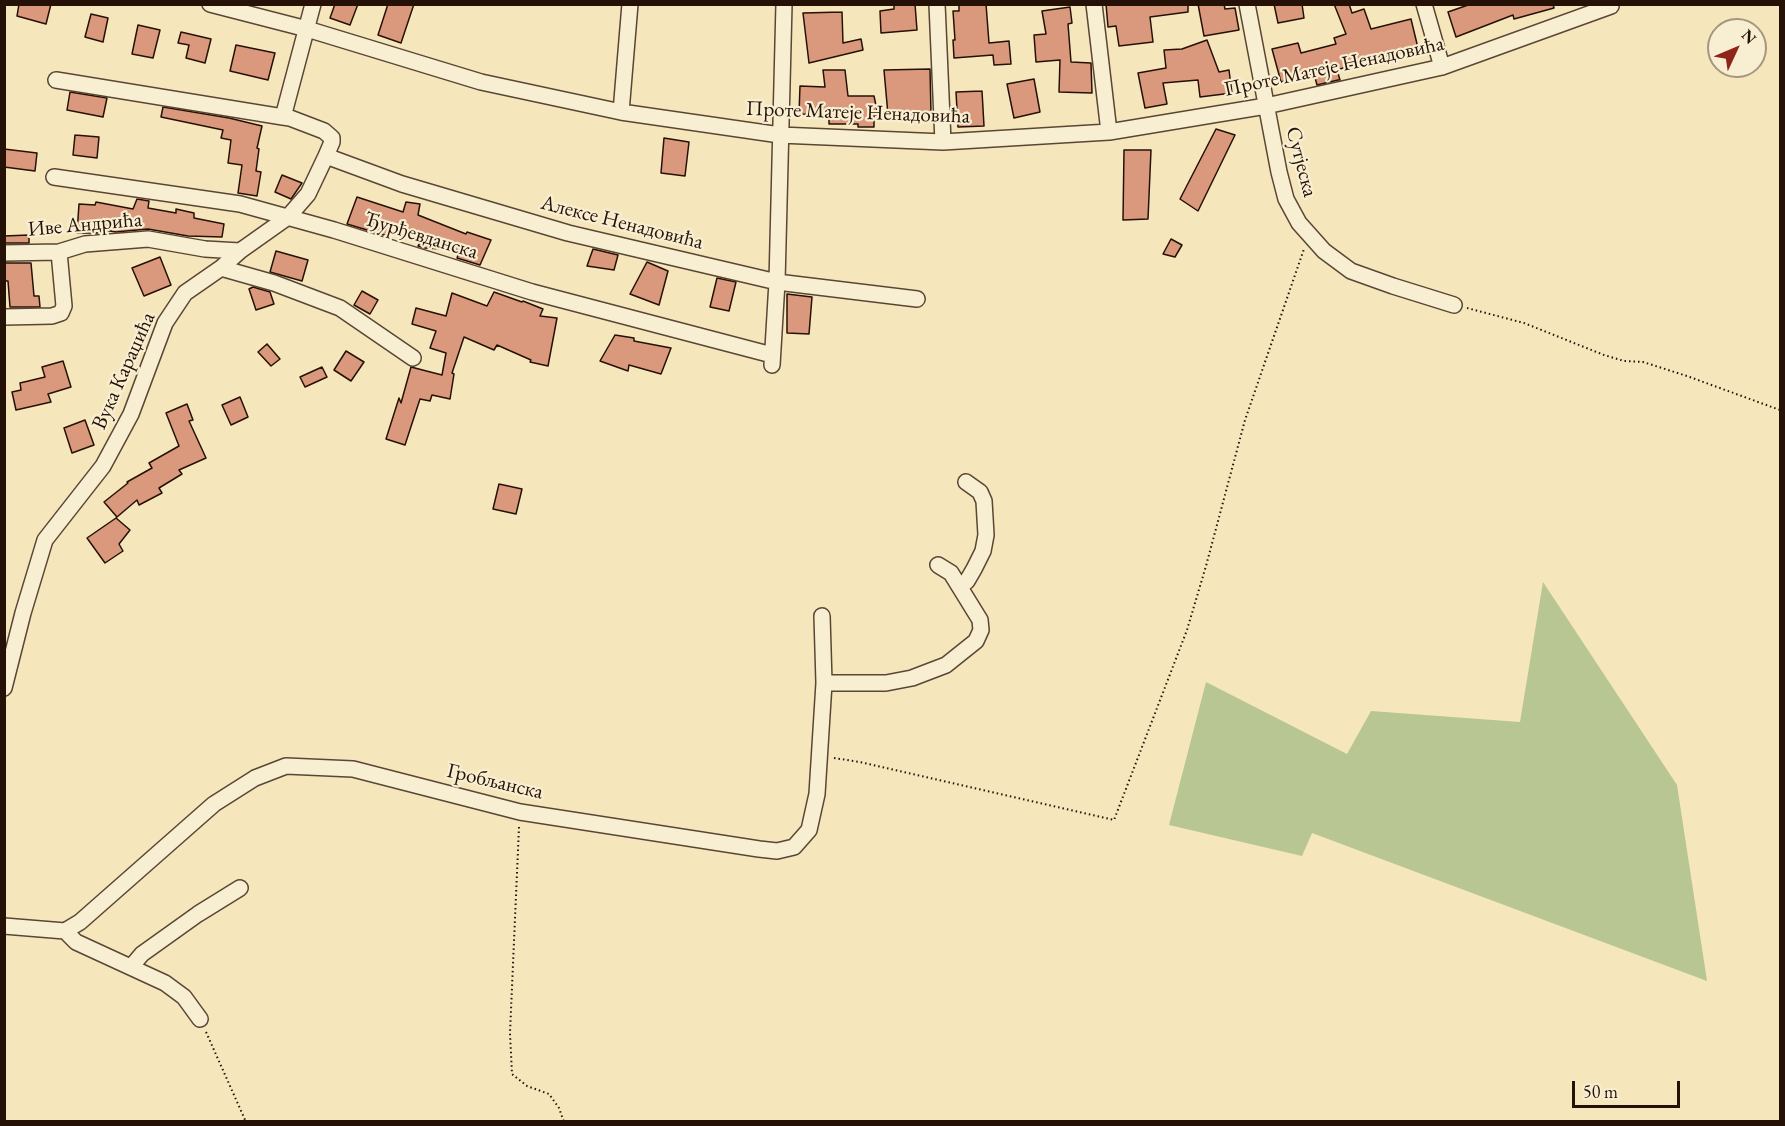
<!DOCTYPE html>
<html>
<head>
<meta charset="utf-8">
<style>
  body { margin:0 }
  #map { position:relative; width:1785px; height:1126px; overflow:hidden; background:#f5e6bc; font-family:"EB Garamond",serif }
  canvas { display:block }
  .frame { position:absolute; inset:0; border:6px solid #261106; pointer-events:none }
  .north { position:absolute; left:1707px; top:18px; width:60px; height:60px; box-sizing:border-box; background:#f8efd3; border:2px solid #a49681; border-radius:50%; rotate:46deg; font-size:16px; font-weight:700; line-height:24px; text-align:center; color:#261106 }
  .north::after { content:''; display:block; margin:auto; width:21px; height:27px; background:#8f2418; clip-path:polygon(50% 0,100% 100%,50% 72%,0 100%) }
  .scale { position:absolute; left:1572px; top:1081px; width:108px; height:27px; box-sizing:border-box; border:3px solid #261106; border-top:0; padding-left:8px; font-size:18px; line-height:21px; white-space:nowrap; color:#261106; -webkit-text-stroke:4px #f8efd3; paint-order:stroke }
</style>
</head>
<body>
<div id="map">
<canvas width="1785" height="1126"></canvas>
<div class="frame"></div>
<div class="north">N</div>
<div class="scale">50 m</div>
</div>
<script>
const c = document.querySelector('canvas').getContext('2d');
c.lineJoin = 'round';
function paint(path, color) {
  c.fillStyle = color;
  c.fill(path, 'evenodd');
}
function poly(rows) {
  const path = new Path2D();
  for (const r of rows) {
    path.moveTo(r[0], r[1]);
    for (let i = 2; i < r.length; i += 2) path.lineTo(r[i], r[i + 1]);
  }
  return path;
}
function stroke(path, color, width, dash) {
  c.strokeStyle = color;
  c.lineWidth = width;
  c.lineCap = dash ? 'butt' : 'round';
  c.setLineDash(dash || []);
  c.stroke(path);
}
function write(font, color, halo, rows, align = 'center') {
  c.font = font + ' "EB Garamond",serif';
  c.lineWidth = 4.5;
  c.setLineDash([]);
  c.textBaseline = 'middle';
  c.strokeStyle = halo;
  c.fillStyle = color;
  for (const [text, x, y, turn = 0] of rows) {
    c.save();
    c.translate(x, y);
    c.rotate((+turn || 0) * Math.PI / 180);
    c.textAlign = isNaN(turn) ? turn : align;
    if (halo) c.strokeText(text, 0, 0);
    c.fillText(text, 0, 0);
    c.restore();
  }
}
paint(poly([
  [1543,582,1677,785,1707,981,1312,833,1302,856,1169,825,1206,682,1347,754,1371,711,1520,722]
]), '#b8c693');
const building = poly([
  [19,4,51,4,46,24,17,16,19,4],
  [335,4,358,4,350,25,330,18,335,4],
  [388,4,414,4,401,43,378,35,388,4],
  [894,4,915,4,917,30,881,33,880,11,894,9,894,4],
  [959,4,986,4,989,43,1009,41,1011,64,994,65,993,55,954,58,953,40,955,40,953,11,959,11,959,4],
  [1106,4,1188,4,1188,12,1150,17,1153,42,1119,46,1116,26,1108,27,1106,4],
  [1198,4,1224,4,1225,9,1235,8,1239,30,1204,36,1198,4],
  [1274,4,1302,4,1304,18,1278,23,1274,4],
  [1334,4,1349,4,1352,13,1364,9,1371,29,1411,19,1418,48,1362,62,1337,70,1340,80,1338,80,1317,85,1314,74,1281,82,1272,49,1298,43,1301,53,1336,44,1334,38,1346,34,1334,4],
  [1471,4,1553,4,1554,8,1514,19,1513,15,1456,37,1448,12,1471,4],
  [1070,7,1072,23,1068,24,1071,62,1091,63,1092,93,1059,92,1060,60,1036,62,1034,35,1046,34,1042,11,1070,7],
  [842,12,843,43,861,39,863,50,809,63,803,13,842,12],
  [91,14,108,18,103,42,85,37,91,14],
  [138,25,160,30,153,58,132,54,138,25],
  [181,32,211,39,205,63,186,58,189,45,178,43,181,32],
  [1207,40,1219,72,1229,70,1232,93,1200,97,1198,80,1163,83,1167,104,1145,108,1138,73,1166,68,1164,50,1182,49,1207,40],
  [236,45,275,53,268,80,230,71,236,45],
  [930,69,931,114,888,115,884,70,930,69],
  [823,70,845,70,848,96,874,96,878,115,874,115,874,127,858,127,858,124,829,124,829,115,799,114,800,86,825,87,823,70],
  [1034,79,1040,112,1014,118,1007,84,1034,79],
  [982,91,984,126,958,127,956,92,982,91],
  [70,92,107,98,103,117,67,110,70,92],
  [163,107,229,118,262,126,257,148,259,149,256,171,261,172,257,196,238,193,242,165,228,163,231,140,221,138,223,130,161,117,163,107],
  [1216,129,1235,135,1198,211,1180,199,1216,129],
  [75,135,99,137,97,158,73,155,75,135],
  [664,138,689,142,685,176,661,173,664,138],
  [4,149,37,153,35,171,4,167,4,149],
  [1124,150,1151,150,1148,219,1123,220,1124,150],
  [282,175,302,183,291,199,275,192,282,175],
  [357,197,403,212,406,202,420,204,418,215,466,234,467,232,491,240,480,265,457,258,460,250,425,248,418,246,424,235,390,226,387,236,347,224,357,197],
  [137,199,149,201,148,208,176,213,176,209,194,213,194,218,224,224,222,237,188,236,148,229,116,232,104,230,103,233,77,233,79,204,95,205,96,202,133,209,137,199],
  [29,235,29,243,4,243,4,236,29,235],
  [1171,239,1182,245,1175,257,1163,254,1171,239],
  [593,249,618,255,614,270,587,266,593,249],
  [276,251,308,260,302,281,270,272,276,251],
  [160,257,171,285,144,296,132,268,160,257],
  [647,262,668,271,659,305,630,294,647,262],
  [4,263,31,263,34,296,39,296,40,307,10,307,8,281,5,281,4,263],
  [717,278,736,282,729,311,710,307,717,278],
  [253,287,270,292,274,304,256,310,249,289,253,287],
  [362,291,378,300,370,314,354,305,362,291],
  [494,292,522,302,523,301,543,309,540,316,557,318,548,366,530,362,531,360,497,345,494,350,464,337,452,373,454,374,450,399,432,395,430,401,420,399,405,445,386,439,399,398,401,403,411,367,442,375,446,353,430,348,436,331,412,324,416,308,446,316,452,293,487,306,494,292],
  [787,294,812,297,809,334,787,333,787,294],
  [615,335,634,338,634,341,671,348,661,374,629,365,628,371,600,361,615,335],
  [267,344,280,359,271,366,258,352,267,344],
  [346,351,364,362,351,381,334,370,346,351],
  [63,361,71,387,48,394,51,402,16,410,12,392,21,390,20,383,45,377,42,367,63,361],
  [322,367,327,377,305,387,300,377,322,367],
  [240,397,248,417,231,425,222,405,240,397],
  [187,404,193,420,189,421,206,458,179,470,182,474,159,488,162,493,139,505,137,500,117,517,104,502,128,483,127,482,152,468,149,463,179,446,166,413,187,404],
  [85,420,94,445,72,453,64,428,85,420],
  [499,484,522,489,516,514,493,509,499,484],
  [116,518,130,530,119,544,123,551,105,563,87,538,116,518]
]);
paint(building, '#da987d');
stroke(building, '#261106', 1.5);
const minor = poly([
  [210,4,307,29,481,82,621,112,780,135,943,142,1109,132,1266,106,1442,67,1611,6,1610,4],
  [937,4,943,142],
  [1094,4,1109,132],
  [1247,4,1279,172,1286,199,1299,223,1324,251,1351,271,1393,286,1454,305],
  [1424,4,1442,67],
  [56,80,283,117],
  [621,112,630,4],
  [326,156,402,184,568,233,777,282,917,299],
  [54,177,240,204,334,230,532,292,772,355],
  [4,253,59,252,85,244,148,239,205,249,240,251],
  [221,268,274,283,340,308,413,358],
  [4,317,52,316,61,313,64,306,59,252],
  [772,365,777,282,784,4],
  [960,587,967,581,974,569,983,551,986,535,984,501,980,492,966,482],
  [824,683,886,683,912,678,946,665,976,641,981,630,980,620,951,573,938,565],
  [4,688,23,613,45,540,103,466,131,414,165,323,185,293,221,268,240,251,288,217,308,194,326,156,332,142,332,138,324,131,290,118,283,117,313,4],
  [4,926,65,931,80,922,214,804,255,778,286,766,353,769,520,812,759,849,777,851,794,847,809,830,817,794,824,683,822,616],
  [65,931,76,942,165,983,184,997,200,1019],
  [131,967,142,954,198,914,240,888]
]);
stroke(minor, '#5a4634', 18);
stroke(poly([
  [1467,308,1524,323,1604,355,1624,361,1643,362,1687,376,1780,410],
  [834,758,860,762,1114,820,1187,630,1206,566,1245,420,1304,249],
  [519,827,510,1033,512,1074,527,1086,549,1094,559,1108,564,1122],
  [206,1032,246,1122]
]), '#261106', 2, [1.5, 3]);
stroke(minor, '#f8efd3', 15);
write('21px', '#261106', '#f8efd3', [
  ["Проте Матеје Ненадовића",1334,67,-12],
  ["Проте Матеје Ненадовића",858,113,2],
  ["Сутјеска",1301,162,75],
  ["Алексе Ненадовића",622,223,14],
  ["Иве Андрића",85,225,-5],
  ["Ђурђевданска",421,236,17],
  ["Вука Караџића",124,371,-66],
  ["Гробљанска",495,782,13]
]);
</script>
</body>
</html>
